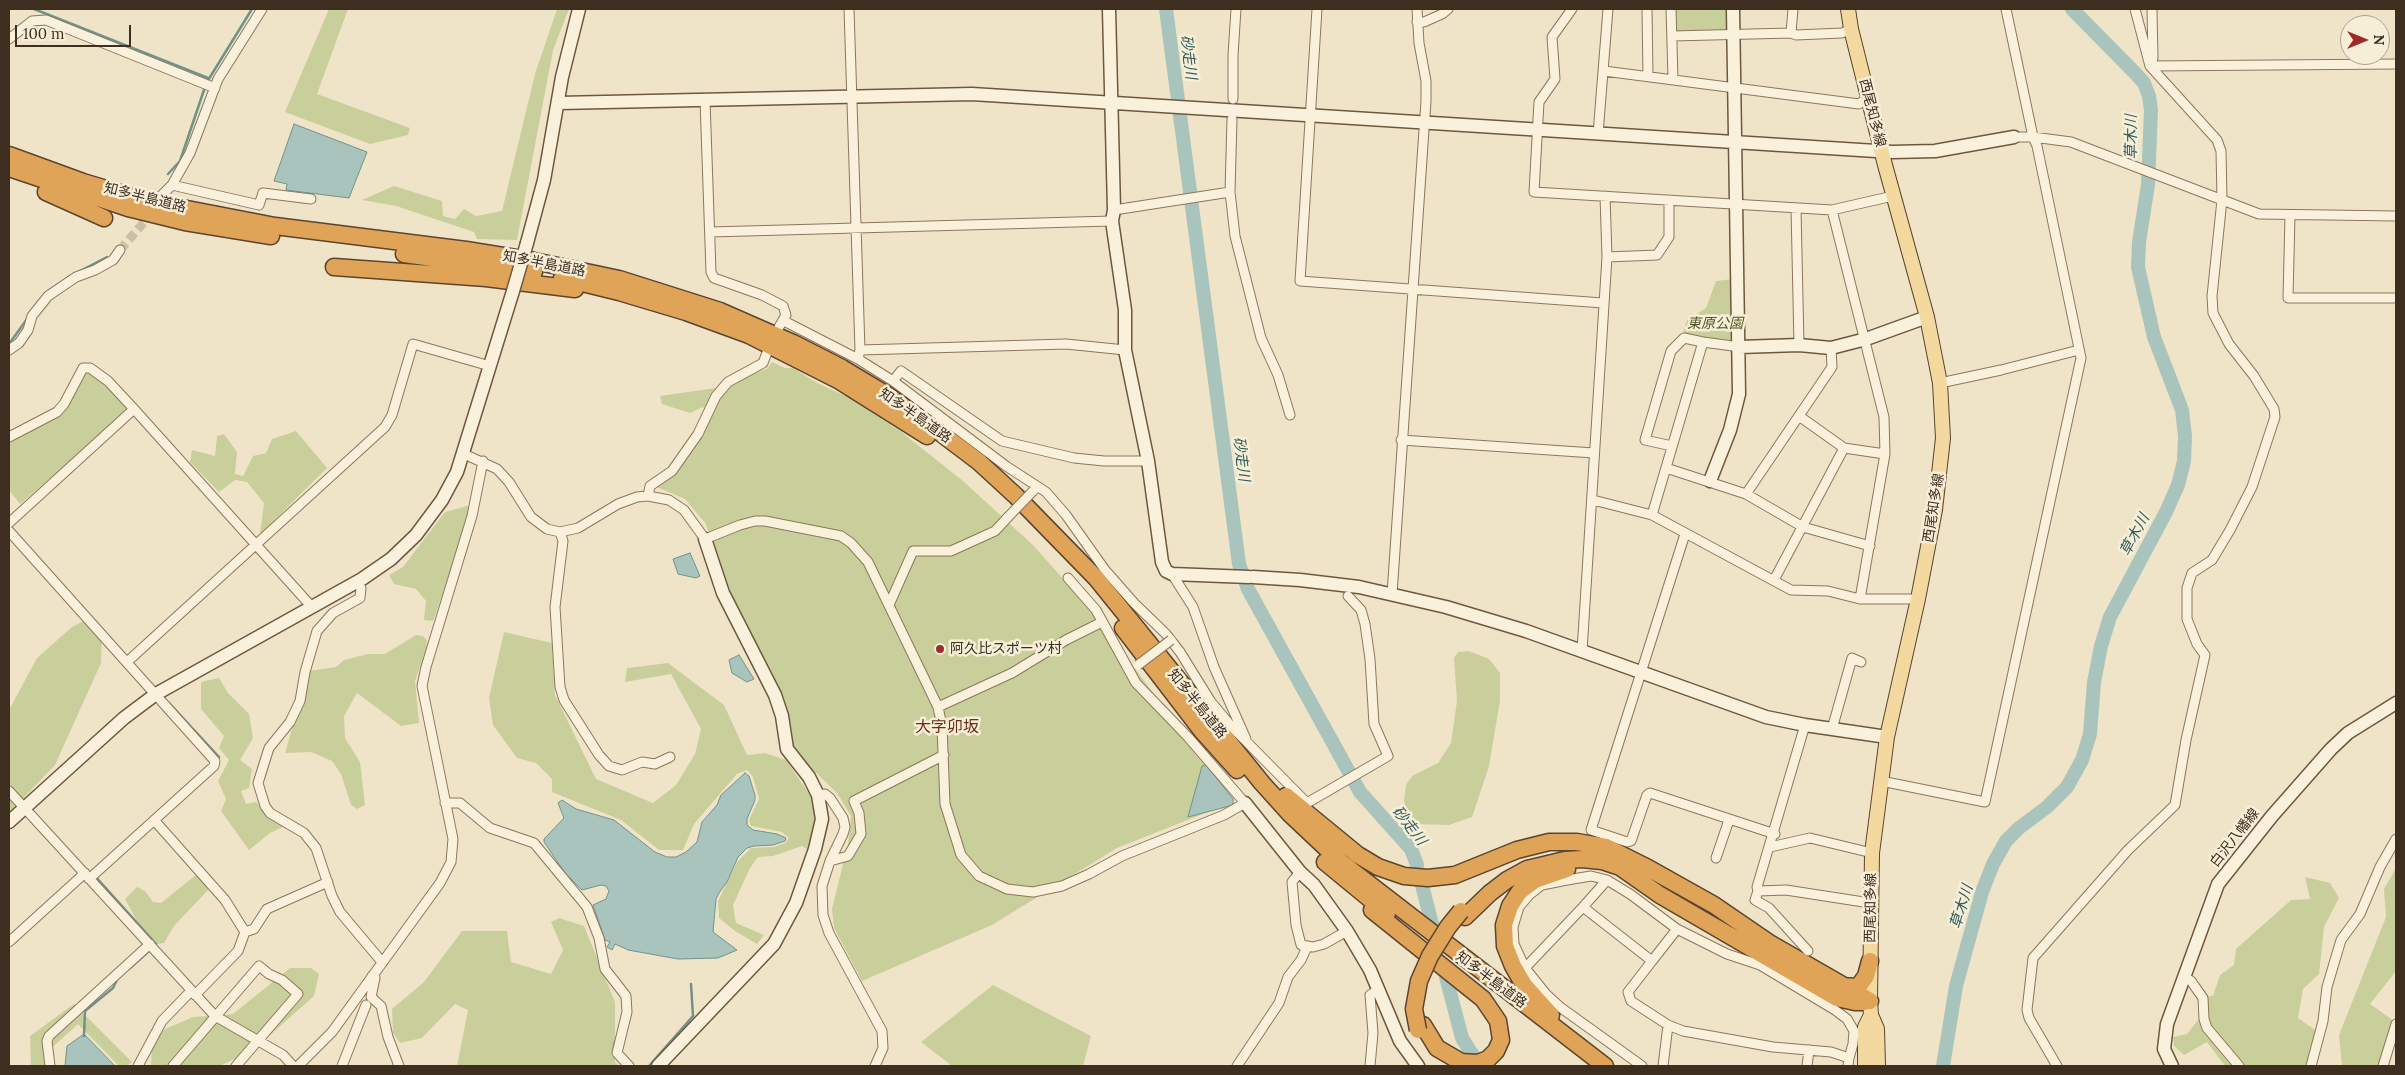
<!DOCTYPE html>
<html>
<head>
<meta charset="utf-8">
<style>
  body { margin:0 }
  #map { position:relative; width:2405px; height:1075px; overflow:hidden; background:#f0e4c8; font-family:Lora,serif }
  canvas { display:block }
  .frame { position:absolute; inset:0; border:10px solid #3d2e20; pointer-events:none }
  .north { position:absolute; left:2340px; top:15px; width:50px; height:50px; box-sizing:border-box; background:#f7eed8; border:1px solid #ada18e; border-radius:50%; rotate:90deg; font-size:14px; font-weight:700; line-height:20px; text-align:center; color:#3d2e20 }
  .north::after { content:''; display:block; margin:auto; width:18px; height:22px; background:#9e2a2b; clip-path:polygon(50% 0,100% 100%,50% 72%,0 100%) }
  .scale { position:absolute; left:15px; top:25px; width:116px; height:22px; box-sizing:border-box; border:2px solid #3d2e20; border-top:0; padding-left:6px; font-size:15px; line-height:18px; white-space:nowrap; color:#3d2e20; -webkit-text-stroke:4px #f7eed8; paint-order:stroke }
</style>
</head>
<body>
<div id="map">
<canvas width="2405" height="1075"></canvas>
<div class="frame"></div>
<div class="north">N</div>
<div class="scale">100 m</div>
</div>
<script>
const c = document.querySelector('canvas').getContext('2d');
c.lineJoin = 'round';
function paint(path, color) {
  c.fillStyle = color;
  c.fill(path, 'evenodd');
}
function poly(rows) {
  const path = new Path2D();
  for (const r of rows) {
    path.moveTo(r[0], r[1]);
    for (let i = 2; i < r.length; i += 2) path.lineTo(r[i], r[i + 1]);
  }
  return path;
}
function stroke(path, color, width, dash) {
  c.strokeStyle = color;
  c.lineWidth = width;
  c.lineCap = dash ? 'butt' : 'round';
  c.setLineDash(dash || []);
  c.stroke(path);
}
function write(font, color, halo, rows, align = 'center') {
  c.font = font + ' Lora,"Noto Sans JP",serif';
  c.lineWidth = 5;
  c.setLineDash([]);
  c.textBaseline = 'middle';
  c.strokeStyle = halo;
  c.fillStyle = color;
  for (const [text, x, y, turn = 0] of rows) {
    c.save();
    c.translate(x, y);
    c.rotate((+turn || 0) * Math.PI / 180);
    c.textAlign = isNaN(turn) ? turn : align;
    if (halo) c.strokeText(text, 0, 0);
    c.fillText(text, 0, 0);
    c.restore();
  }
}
paint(poly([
  [329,9,348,9,317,94,410,128,408,135,370,144,285,112],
  [557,9,569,9,553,50,517,240,477,239,474,232,396,206,362,200,394,186,442,201,443,216,455,219,464,209,476,216,502,211,535,74],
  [1672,9,1730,9,1731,25,1724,33,1672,36],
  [1733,279,1734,340,1700,345,1681,341,1687,320,1706,308,1716,281],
  [772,362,785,368,793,368,817,383,850,398,900,431,963,481,1033,545,1098,618,1233,802,1117,848,992,925,862,981,834,928,832,909,848,844,851,816,837,793,799,756,792,744,787,708,775,679,732,595,716,557,706,524,685,499,657,487,671,476,709,414,703,407,690,413,662,404,660,396,723,387,735,379,767,369],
  [89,370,106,382,128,405,127,412,20,504,9,490,10,438,59,413,83,371],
  [296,431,327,468,260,534,264,503,247,482,235,480,219,492,190,462,192,450,215,456,217,436,224,434,237,452,235,474,243,476,253,456,266,453,272,439],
  [467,506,471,507,471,513,465,520,458,550,433,621,424,620,426,601,416,589,394,584,389,575,403,567,445,512],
  [87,619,102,636,101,663,55,765,9,813,9,710,37,658,72,627],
  [504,632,552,643,555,695,596,779,653,803,676,785,695,754,701,729,671,674,625,682,627,668,668,663,724,705,747,755,765,753,786,760,812,798,816,823,810,851,802,846,773,856,758,857,750,868,733,905,736,923,764,935,757,944,735,931,719,918,718,901,737,862,751,848,774,847,785,843,789,838,782,832,751,826,749,820,759,799,753,777,747,770,737,774,694,824,683,850,659,850,621,820,552,792,552,779,536,763,517,758,493,725,489,698],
  [416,635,423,636,427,641,426,650,415,681,419,723,401,726,357,693,344,716,345,738,360,762,365,805,357,809,351,805,341,774,332,761,311,752,285,753,309,671,336,667,344,660,368,654,385,654],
  [1469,651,1489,659,1500,673,1500,701,1489,766,1472,817,1449,825,1413,824,1407,814,1404,801,1406,785,1412,776,1438,763,1451,743,1457,701,1454,658,1458,652],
  [219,678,228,693,249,714,253,738,240,760,252,769,249,788,241,791,246,804,256,802,267,815,283,827,270,833,249,850,221,811,226,799,218,781,229,760,219,748,224,736,201,709,201,682],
  [2396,868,2396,971,2370,1004,2394,1021,2378,1066,2342,1066,2339,1035,2386,917,2384,889],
  [197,874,209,889,174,926,164,943,157,944,137,921,125,899,137,887,145,891,153,902,161,903],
  [2305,877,2330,883,2339,898,2324,927,2319,974,2303,989,2298,1018,2318,1032,2308,1066,2225,1066,2207,1042,2184,1055,2174,1046,2173,1037,2187,1034,2199,1019,2199,997,2213,996,2220,975,2234,965,2236,949,2291,900,2310,899],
  [559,918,584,926,615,1002,615,1062,619,1066,457,1066,468,1010,455,1004,422,1038,400,1043,393,1033,392,1009,424,982,462,931,507,931,511,962,551,974,563,950,551,922],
  [290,968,311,968,319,974,314,996,251,1052,219,1066,151,1066,152,1046,165,1029,193,1017,233,1014],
  [993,985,1091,1036,1083,1066,952,1066,921,1042],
  [74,1004,132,1062,127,1066,119,1066,78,1024,45,1054,45,1066,31,1066,30,1036]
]), '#c9cf9b');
const water = poly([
  [294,124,367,152,349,198,286,190,287,184,274,181,294,124],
  [690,553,700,576,696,578,678,574,673,559,690,553],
  [739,655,754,679,747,682,732,673,729,660,739,655],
  [1206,765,1233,799,1233,805,1188,817,1202,766,1206,765],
  [745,773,749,776,755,795,755,800,747,819,747,825,753,830,777,834,786,838,785,841,773,845,754,846,747,848,738,857,727,882,719,893,716,899,713,932,737,950,718,958,678,959,628,950,615,944,612,950,607,947,610,942,605,940,593,905,606,899,609,891,606,886,601,885,582,890,565,873,544,842,544,839,564,818,558,803,562,800,576,809,614,820,655,852,667,857,676,857,686,852,697,842,702,822,717,805,721,795,745,773],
  [84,1034,115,1066,65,1066,67,1046,84,1034]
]);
paint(water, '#a9c4bc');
stroke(water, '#6f938a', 1);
stroke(poly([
  [34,9,208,78],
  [207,82,252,9],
  [168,174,180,161,205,87],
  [80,271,107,257],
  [48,291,70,276],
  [9,344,27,319],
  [169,703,219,757,216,759],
  [95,876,156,944,153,946],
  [130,968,150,950],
  [84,1036,85,1011,113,988,118,978],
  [613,1053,615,1042],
  [649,1066,693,1016,691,984]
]), '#6f938a', 2.5);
stroke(poly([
  [1166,9,1239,564,1248,589,1360,792,1411,849,1417,865],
  [1422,885,1432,924],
  [1446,977,1462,1038,1474,1057],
  [1943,1066,1956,986,1982,892,1993,864,2006,841,2019,828,2047,807,2067,787,2082,760,2090,734,2094,682,2101,646,2110,617,2166,512,2178,485,2184,461,2185,436,2182,410,2154,337,2138,267,2139,242,2148,185,2151,110,2149,96,2144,83,2135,73,2072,9]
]), '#a9c4bc', 14);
stroke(poly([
  [120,250,153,212]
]), '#ccc0a6', 9, [9, 4.5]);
const street = poly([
  [849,9,860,350,858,359],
  [1317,9,1300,281,1603,303],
  [1572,9,1552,37,1555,79,1539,102,1534,192,1832,210,1893,196],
  [1647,9,1648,76],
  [1671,9,1673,79],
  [1417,22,1424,22,1442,14,1448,9],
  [1791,33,1793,9],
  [1672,36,1791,33,1796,35,1842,33,1851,29],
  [9,39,32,21,46,20,215,88],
  [2150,66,2396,64],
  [2150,66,2153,58,2152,9],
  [1604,71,1859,104,1868,97],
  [1233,99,1233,55,1236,9],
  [705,100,711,272,714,278,762,295,783,306,786,315,779,327],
  [1232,119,1230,192,1235,236,1261,338,1278,375,1290,415],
  [1598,134,1608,9],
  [2014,137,2033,137,2071,142,2259,214,2396,216],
  [172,185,259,205,263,193,311,199],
  [161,196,172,185,190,153,218,79,262,9],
  [1796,208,1799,345],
  [1114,210,1230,192],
  [1832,210,1884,417,1885,454,1860,599],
  [2290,216,2288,298,2396,298],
  [710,232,1112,221],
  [1607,257,1657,255,1669,237,1669,200],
  [784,321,858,359,893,381,1006,466,1046,492,1066,515,1105,570,1134,603,1166,634,1180,652,1211,702,1231,726,1307,803,1388,756,1374,724,1370,659,1365,624,1361,610,1348,596],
  [9,350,19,343,28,330,32,316,48,296,76,277,95,270,113,260,120,250],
  [860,350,1066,344,1125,350],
  [893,381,901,371,1002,441,1074,458,1104,461,1148,461],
  [1940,383,2001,370,2079,350],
  [1799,416,1844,448,1885,454],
  [9,437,57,412,64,404,83,368,90,368,108,381,134,409,311,606],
  [1401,440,1594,453],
  [1672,446,1645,440,1671,351,1684,338,1703,342],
  [464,454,497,469,509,482,531,517,547,529,560,532,578,528,618,504,637,497,648,496,669,500,684,510,705,539,740,525,755,521,765,521,841,536,851,543,868,562,938,707,942,726,945,804,961,855,979,876,1007,889,1033,892,1062,886,1089,874,1122,856,1224,815,1245,803,1188,737,1136,683,1096,610,1068,578],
  [1666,468,1746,494,1803,527,1870,546],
  [1746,494,1832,367,1831,348],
  [648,496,650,486,672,471,698,434,716,396,728,382,763,363,768,350],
  [1593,500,1652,515,1791,590,1828,591,1860,599,1918,599],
  [1652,515,1703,342,1740,347],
  [9,523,134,409],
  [9,531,215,761,214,766,89,879],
  [560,532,563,541,555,607,560,687,564,700,599,755,609,766,622,770,642,762,655,764,670,757],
  [1685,534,1591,830,1627,842,1631,841,1647,795,1650,793,1775,834],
  [1172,574,1193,607,1214,667,1246,739],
  [1774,580,1844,448],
  [357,581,361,588,360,598,333,613,317,631,305,672,300,701,290,722,269,748,258,783,265,806,270,813,304,833,316,848,332,896,340,912,382,962],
  [1392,594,1426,101,1426,81,1419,43,1417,9],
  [889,605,913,551,951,551,995,531,1008,517],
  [1582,651,1607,257,1605,196],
  [127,662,385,427,392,415,413,344,490,366],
  [938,707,1012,673,1066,640,1102,622],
  [1805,725,1757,887,1758,891,1755,900,1769,908,1808,951],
  [1832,729,1852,658,1861,662],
  [1881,781,1985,802,2081,358,2037,146,2033,137,2006,9],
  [9,791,215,1016,283,1055,293,1066],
  [818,795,825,794,830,798,843,818,845,827,843,834,830,861,822,886,823,915,829,933,882,1031,883,1048,875,1066],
  [445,803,460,803,490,828,534,843,587,907,599,938,605,969,626,996,627,1012,617,1053,629,1066],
  [154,820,225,900,245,932,238,951,195,995],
  [1770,847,1810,838,1872,853],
  [1716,858,1729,820],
  [830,861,848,856,861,834,859,813,854,801,944,755],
  [1300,872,1292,882,1296,925,1301,945,1313,947,1324,944,1347,931],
  [1607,880,1630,894,1677,929,1727,954,1760,965,1835,1010,1847,1019,1854,1031,1853,1044,1849,1058],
  [1758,891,1786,890,1870,903],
  [245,932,254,929,267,909,328,882],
  [9,942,85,873],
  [1652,961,1677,929],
  [1525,968,1514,944,1513,927,1519,907,1529,895,1542,885,1567,880,1591,876,1607,880,1583,907],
  [372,976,375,978,371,997,381,1006,388,1037,399,1066],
  [2184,977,2191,981,2203,998,2204,1019,2207,1028,2239,1066],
  [50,1066,47,1041,49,1036,150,944],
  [138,1066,162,1021,191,991],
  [173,1066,259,966,269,974,282,980,298,994,236,1066],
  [298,1066,332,1032,440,883,451,862,453,839,422,686,426,667,472,516,483,461],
  [342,1066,366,1005],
  [1237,1066,1279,1003,1288,977,1301,960,1307,947],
  [1370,1066,1373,1033,1370,995,1379,989],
  [1642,1066,1560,1007,1546,994,1525,968,1583,907,1652,961,1628,992,1631,1001,1668,1025,1683,1031,1773,1047,1831,1052,1849,1058,1848,1066],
  [1663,1066,1668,1025],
  [1807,1066,1809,1050],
  [2057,1066,2029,1018,2027,1010,2033,958,2128,850,2175,805,2186,740,2205,655,2197,644,2187,619,2187,588,2192,573,2212,560,2230,530,2252,487,2275,417,2274,409,2254,376,2229,344,2213,313,2212,296,2222,200,2221,151,2217,140,2150,66,2135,9],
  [2311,1066,2323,1021,2327,987,2341,940,2360,914,2380,867,2396,839],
  [2383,1066,2396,1024]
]);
const secondary = poly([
  [1109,9,1114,210,1112,221,1125,310,1125,350,1148,461,1162,562,1166,571,1172,574,1249,577],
  [559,103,972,94,1892,152,1935,151,2014,137],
  [527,243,544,180,562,77,579,9],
  [1740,347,1799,345,1831,348,1866,339,1927,317],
  [1710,481,1730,430,1739,394,1733,9],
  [1253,577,1300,580,1359,587,1446,607,1526,631,1766,717,1805,725,1887,737],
  [1245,803,1300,872,1314,885,1347,931,1370,970,1400,1041,1418,1066],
  [9,822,124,718,156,694,362,579,391,559,416,535,442,500,457,472,513,291],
  [658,1066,774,944,796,903,815,849,822,819,818,795,809,777,787,749,782,716,775,695,723,593,705,539],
  [2172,1066,2164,1049,2167,1024,2218,884,2272,816,2331,749,2348,733,2396,703]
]);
const primary = poly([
  [1848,9,1851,29,1885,165,1927,317,1940,383,1943,438,1935,510,1918,599,1887,737,1872,853,1870,1001,1871,1015,1877,1029,1878,1066],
  [1865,1066,1865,1027,1871,1015]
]);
const highway = poly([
  [9,155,83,182,130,196,187,209,275,226,466,250,534,261,619,279,720,311,793,343,842,368,887,395,930,425,979,462,1016,496,1096,578,1262,783,1289,813,1342,863,1605,1066],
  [9,168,128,208,185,222,271,236],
  [46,192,104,218],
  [404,254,534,272],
  [334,267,486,278,575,289],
  [562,278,619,292,686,312,749,335,838,380,927,436],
  [1123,628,1202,731,1237,770],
  [1286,796,1358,855,1378,867,1404,876,1428,878,1455,875,1517,850,1549,842,1577,842,1606,847,1648,868,1714,905,1771,944,1870,1001],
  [1325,862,1387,913],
  [1372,910,1483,999,1498,1021,1501,1040,1496,1051,1488,1059,1478,1063,1461,1062,1437,1048,1423,1025],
  [1465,917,1490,893,1507,880,1527,869,1565,860,1582,859,1602,861,1620,867,1660,895,1837,998,1855,1002,1864,1002],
  [1842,986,1858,987,1866,976,1870,961],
  [1551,1015,1524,985,1513,966,1505,946,1504,925,1510,906,1520,891,1535,880,1567,869]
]);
stroke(street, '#8d765c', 11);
stroke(secondary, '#6f573f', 15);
stroke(primary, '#5b4430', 16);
stroke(highway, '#5b4430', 19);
stroke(street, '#faf1dc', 9);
stroke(secondary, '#faf1dc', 12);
stroke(primary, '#f3d9a0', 14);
stroke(highway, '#e0a458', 16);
const streetBridge = poly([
  [1008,517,1034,490],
  [1138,665,1171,640]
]);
const secondaryBridge = poly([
  [513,291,527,243]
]);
const highwayBridge = poly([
  [1418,1030,1414,1009,1419,981,1430,956,1448,927,1461,911]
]);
stroke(streetBridge, '#8d765c', 11, []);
stroke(secondaryBridge, '#6f573f', 15, []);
stroke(highwayBridge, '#5b4430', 19, []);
stroke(streetBridge, '#faf1dc', 9);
stroke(secondaryBridge, '#faf1dc', 12);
stroke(highwayBridge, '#e0a458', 16);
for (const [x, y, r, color] of [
  [940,649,5,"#9e2a2b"]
]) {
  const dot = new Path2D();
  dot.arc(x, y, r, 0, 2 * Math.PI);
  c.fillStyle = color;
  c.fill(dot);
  stroke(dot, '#f7eed8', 2);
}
write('14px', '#3d2e20', '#f7eed8', [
  ["西尾知多線",1872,113,76],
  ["知多半島道路",145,198,14],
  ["知多半島道路",544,264,11],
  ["知多半島道路",915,416,35],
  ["西尾知多線",1934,508,-81],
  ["知多半島道路",1197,704,51],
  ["白沢八幡線",2235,838,-52],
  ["西尾知多線",1871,908,-89],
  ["知多半島道路",1491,980,37]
]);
write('italic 14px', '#4d5a26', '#f7eed8', [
  ["東原公園",1715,324]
]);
write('14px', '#3d2e20', '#f7eed8', [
  ["阿久比スポーツ村",950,649]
], 'left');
write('italic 15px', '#2f5d5a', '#f7eed8', [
  ["砂走川",1188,57,83],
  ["草木川",2132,137,-90],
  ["砂走川",1241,459,83],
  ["草木川",2135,535,-62],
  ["砂走川",1409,826,52],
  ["草木川",1962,907,-73]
]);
write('16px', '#6b2e1e', '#f7eed8', [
  ["大字卯坂",947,727]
]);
</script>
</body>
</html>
